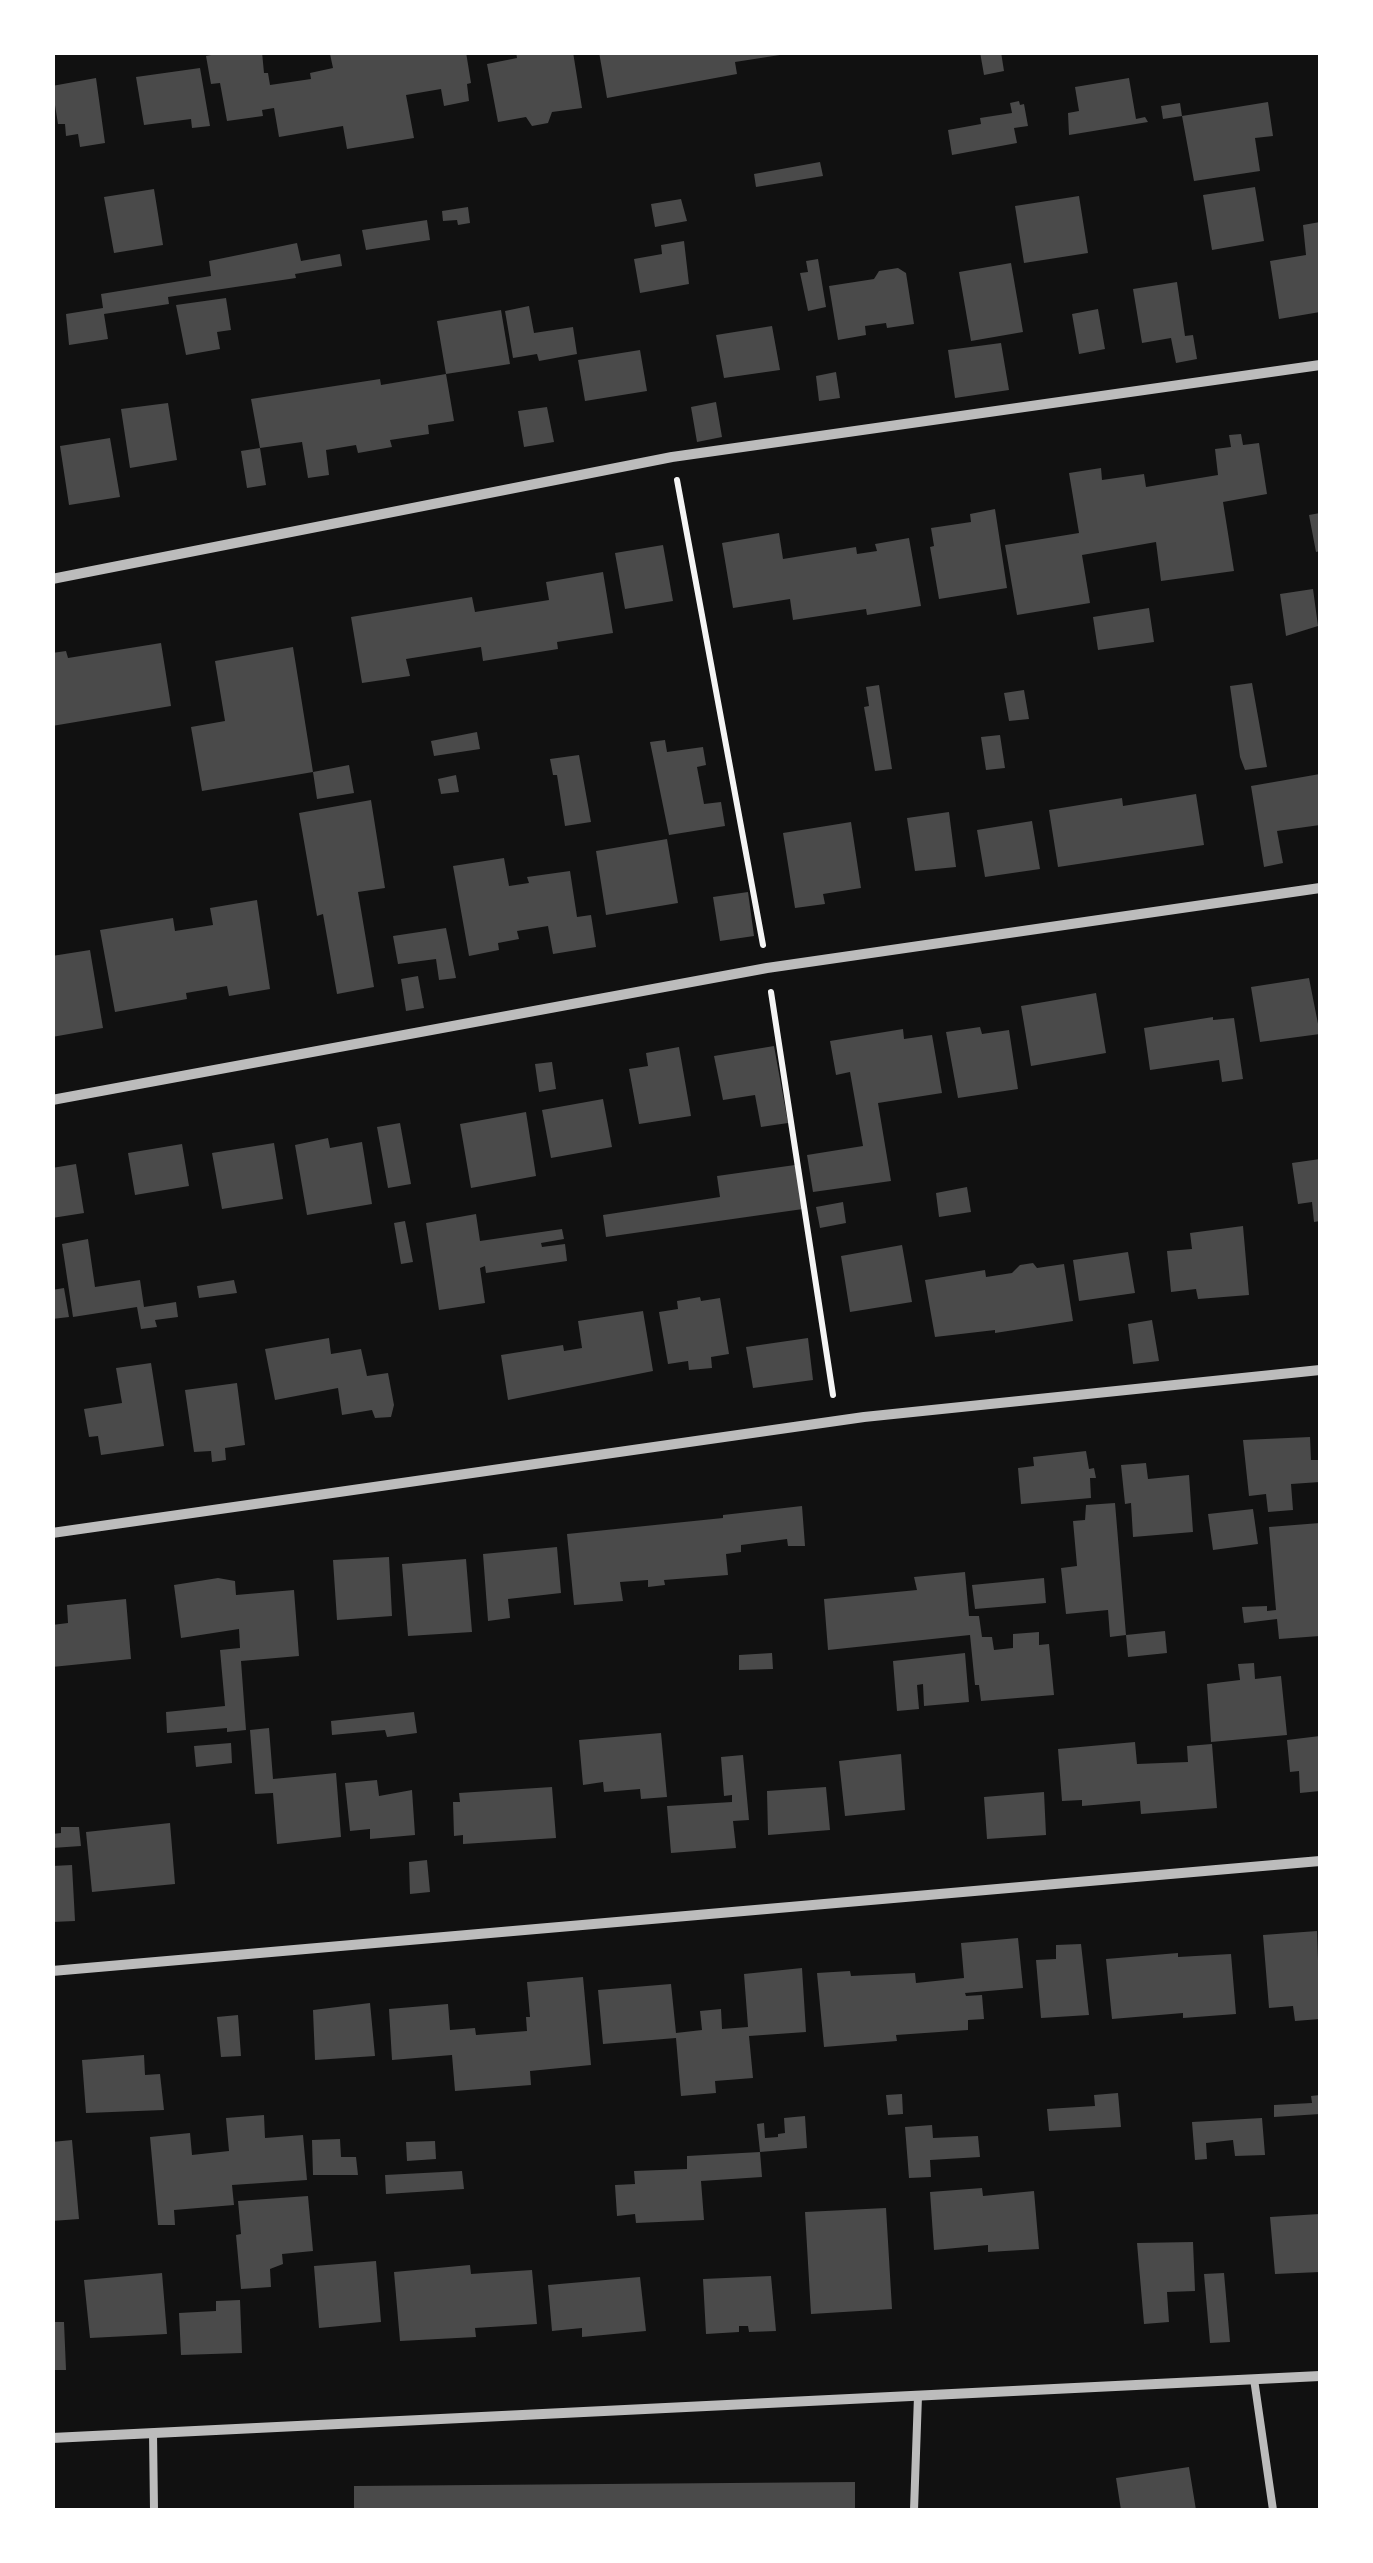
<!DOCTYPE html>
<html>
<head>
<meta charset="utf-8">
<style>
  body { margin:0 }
  #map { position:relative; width:1373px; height:2563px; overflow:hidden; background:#111; font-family:Overpass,sans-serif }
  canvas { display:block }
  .frame { position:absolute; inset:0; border:55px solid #fff; pointer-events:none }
</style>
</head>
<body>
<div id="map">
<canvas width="1373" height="2563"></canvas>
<div class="frame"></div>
</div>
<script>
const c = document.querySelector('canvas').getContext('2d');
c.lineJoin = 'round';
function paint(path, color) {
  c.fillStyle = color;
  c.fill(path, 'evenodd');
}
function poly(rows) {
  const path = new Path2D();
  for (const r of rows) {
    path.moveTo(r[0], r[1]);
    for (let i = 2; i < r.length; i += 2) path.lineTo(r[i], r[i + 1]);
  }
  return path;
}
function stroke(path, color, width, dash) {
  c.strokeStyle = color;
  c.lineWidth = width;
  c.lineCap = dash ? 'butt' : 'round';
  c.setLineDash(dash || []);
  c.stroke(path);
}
paint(poly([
  [227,52,262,52,264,73,268,73,270,85,311,79,310,73,333,68,330,54,466,52,471,83,467,84,469,101,444,106,441,89,406,95,414,138,347,149,343,126,279,137,274,108,262,110,263,116,227,121,220,83,211,84,206,56],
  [516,52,536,52,536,55,573,52,582,108,552,112,548,123,532,126,526,117,498,122,487,64,517,58],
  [599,52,780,52,780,55,735,62,737,74,607,98],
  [980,52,1001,52,1004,71,984,75],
  [200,68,210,126,192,128,191,119,144,125,136,77],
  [96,78,105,143,80,147,78,134,66,136,65,124,58,124,52,86],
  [1129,78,1136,119,1145,117,1148,122,1069,135,1068,113,1079,111,1075,87],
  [1019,101,1020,105,1024,104,1028,126,1014,128,1017,143,952,155,948,130,981,124,980,118,1012,113,1010,103],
  [1268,102,1273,136,1255,138,1260,171,1194,181,1182,116],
  [1180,103,1182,116,1163,119,1161,106],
  [820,162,823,176,756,187,754,174],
  [1255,187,1264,241,1212,250,1203,195],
  [154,189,163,245,114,253,104,197],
  [1079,196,1088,253,1024,263,1015,206],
  [681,199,687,221,655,227,651,204],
  [468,207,470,223,458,225,457,220,443,221,442,211],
  [427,220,430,240,366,250,362,230],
  [1320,222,1320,312,1279,319,1270,261,1306,255,1303,225],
  [684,241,689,284,640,293,634,259,662,254,661,245],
  [297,243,301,261,340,254,342,266,295,274,296,278,168,297,169,304,104,314,108,339,69,345,66,314,103,308,101,294,211,276,209,261],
  [818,259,826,307,808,311,800,273,808,272,806,261],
  [1011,263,1023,332,971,341,959,272],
  [898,268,906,273,914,324,887,328,886,323,865,326,866,335,838,340,829,286,874,279,879,271],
  [1177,282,1185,336,1193,335,1197,359,1176,363,1171,338,1142,343,1133,289],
  [226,298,231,330,217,332,220,349,186,355,176,305],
  [529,306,534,333,573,327,577,354,539,361,537,354,513,358,505,311],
  [1098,309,1105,349,1079,354,1072,314],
  [501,310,510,364,446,374,437,321],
  [772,326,780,370,724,378,716,335],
  [1001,343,1009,390,955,398,948,350],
  [640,350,647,391,585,401,578,360],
  [836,372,840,398,819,401,816,376],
  [446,374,454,421,428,425,429,434,390,440,392,447,358,453,356,445,326,450,329,475,308,478,302,442,260,448,251,399,380,379,381,385],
  [716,402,722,437,697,442,691,407],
  [168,403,177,460,130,468,121,409],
  [547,407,554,442,524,447,518,411],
  [1241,434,1243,445,1259,443,1267,494,1223,502,1234,571,1161,581,1156,542,1082,555,1090,603,1017,615,1005,545,1079,533,1069,473,1101,468,1102,480,1144,474,1146,487,1218,475,1215,449,1231,447,1229,435],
  [110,438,120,497,69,505,60,446],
  [260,448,266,485,247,488,241,451],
  [995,509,1007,588,939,599,930,547,934,546,931,528,971,522,970,514],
  [1320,513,1320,551,1316,552,1309,515],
  [779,533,783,559,856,547,857,554,877,551,875,544,909,538,921,606,867,615,866,609,793,620,790,599,733,608,722,543],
  [663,545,673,601,625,609,615,553],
  [603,572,613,633,557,642,558,649,483,661,481,647,406,659,410,676,362,683,351,617,472,597,475,612,549,600,546,582],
  [1313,589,1318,626,1286,636,1280,594],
  [1149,608,1154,642,1098,650,1093,617],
  [161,643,171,706,52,726,52,653,66,651,68,658],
  [293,647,313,772,202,791,191,727,225,721,215,661],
  [1252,683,1267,767,1245,770,1240,757,1230,686],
  [879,685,892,769,875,771,864,707,869,706,866,687],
  [1024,690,1029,719,1009,721,1004,693],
  [477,732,480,749,434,756,431,741],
  [1000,735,1005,768,986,770,981,737],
  [665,740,667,752,703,747,706,765,697,767,704,804,721,802,725,826,669,835,650,742],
  [579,755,591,822,565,826,557,775,553,775,550,759],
  [349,765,354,793,317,799,313,772],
  [1320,774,1320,825,1277,831,1283,863,1264,867,1251,786],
  [456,775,459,792,441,794,438,779],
  [1196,794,1204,845,1058,867,1049,810,1122,798,1123,806],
  [371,800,385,888,358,892,374,987,337,994,323,914,317,916,299,813],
  [949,812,956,867,915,871,907,818],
  [1032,821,1040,869,985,877,977,830],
  [851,822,861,888,823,894,825,904,795,908,783,833],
  [667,839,678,903,606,915,596,851],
  [504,858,509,886,529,883,527,877,570,871,577,917,591,915,596,947,553,954,548,926,517,931,519,939,498,943,499,950,469,956,453,866],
  [748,892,754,936,720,941,713,897],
  [257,900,270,989,229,996,227,986,186,993,187,999,115,1012,100,930,173,918,175,931,213,925,210,908],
  [446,928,456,978,439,980,436,959,398,964,393,936],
  [90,950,103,1028,52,1037,52,956],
  [418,976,424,1008,406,1011,401,979],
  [1309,978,1320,1034,1260,1042,1251,987],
  [1096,993,1106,1053,1031,1066,1021,1006],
  [1213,1017,1213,1020,1234,1018,1243,1079,1222,1082,1219,1060,1150,1070,1144,1028],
  [980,1027,982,1034,1009,1030,1018,1089,958,1098,946,1032],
  [903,1029,904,1039,932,1035,942,1093,878,1103,891,1181,813,1192,807,1155,863,1146,850,1072,836,1075,830,1041],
  [774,1046,788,1123,761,1127,755,1095,723,1100,714,1056],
  [679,1047,691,1116,639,1124,629,1069,648,1066,646,1053],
  [552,1062,556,1089,539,1092,535,1064],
  [603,1099,612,1147,551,1158,542,1110],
  [526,1112,536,1176,471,1188,460,1124],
  [400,1123,411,1184,388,1188,377,1127],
  [328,1138,330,1148,362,1142,372,1204,307,1215,295,1145],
  [274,1143,283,1199,222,1209,212,1153],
  [182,1144,189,1186,135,1195,128,1153],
  [1320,1159,1320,1221,1314,1222,1312,1202,1298,1204,1292,1163],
  [76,1164,84,1213,52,1218,52,1168],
  [795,1165,803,1209,606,1237,603,1215,720,1197,717,1176],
  [967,1187,971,1212,939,1217,936,1193],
  [843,1202,846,1223,820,1228,816,1207],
  [476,1214,480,1241,562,1229,564,1239,541,1243,542,1247,565,1244,567,1261,486,1273,485,1266,480,1268,485,1303,439,1310,426,1223],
  [405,1221,413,1262,401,1264,394,1223],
  [1243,1226,1249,1295,1198,1299,1196,1289,1171,1292,1167,1251,1192,1249,1190,1233],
  [88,1239,95,1287,140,1280,144,1307,176,1302,178,1317,155,1320,157,1327,141,1329,137,1307,73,1317,62,1244],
  [902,1245,912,1302,850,1312,841,1256],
  [1128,1252,1135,1293,1079,1301,1073,1260],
  [1033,1263,1037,1268,1064,1264,1073,1321,995,1333,995,1330,935,1337,925,1280,985,1270,986,1277,1012,1273,1020,1265],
  [234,1280,237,1293,199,1298,197,1286],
  [64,1288,69,1317,52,1319,52,1290],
  [700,1297,701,1301,720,1298,729,1354,711,1357,712,1368,689,1370,688,1361,668,1364,659,1312,678,1309,677,1301],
  [643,1311,653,1371,508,1400,501,1355,563,1345,564,1351,582,1348,578,1321],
  [1152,1320,1159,1361,1133,1364,1128,1324],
  [329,1338,331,1354,361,1349,367,1376,388,1373,394,1405,391,1417,375,1418,372,1410,342,1415,338,1388,275,1400,265,1349],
  [808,1338,813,1380,753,1388,746,1347],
  [151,1363,164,1446,101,1455,98,1436,89,1437,84,1409,122,1403,116,1368],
  [237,1383,245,1445,225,1448,226,1460,212,1462,211,1451,194,1452,185,1390],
  [1310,1437,1311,1460,1320,1460,1320,1482,1291,1484,1293,1510,1268,1512,1266,1494,1249,1496,1243,1440],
  [1086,1451,1089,1469,1094,1468,1096,1478,1090,1478,1091,1498,1021,1504,1018,1468,1034,1466,1033,1457],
  [1146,1463,1148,1479,1189,1475,1193,1532,1133,1537,1131,1503,1125,1504,1121,1465],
  [1115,1503,1126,1635,1110,1637,1108,1610,1066,1614,1061,1568,1077,1566,1073,1521,1085,1520,1086,1505],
  [802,1506,805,1546,788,1546,787,1539,741,1545,741,1552,726,1554,728,1575,664,1580,665,1585,648,1587,648,1580,620,1582,623,1601,574,1605,567,1534,723,1518,723,1515],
  [1253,1509,1258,1544,1213,1550,1208,1514],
  [1320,1523,1320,1636,1279,1639,1277,1619,1244,1623,1242,1607,1267,1606,1267,1611,1276,1610,1269,1527],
  [557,1547,561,1593,508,1599,510,1618,488,1621,483,1554],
  [389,1557,392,1616,337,1620,333,1560],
  [466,1559,472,1632,408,1636,402,1564],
  [965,1572,969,1616,979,1616,982,1637,992,1637,994,1650,1013,1648,1013,1634,1039,1632,1039,1645,1049,1644,1054,1695,981,1701,979,1685,975,1685,970,1635,828,1650,824,1599,917,1590,914,1577],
  [218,1578,235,1581,236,1595,294,1590,299,1656,241,1661,246,1730,227,1732,227,1728,167,1733,166,1712,225,1706,220,1650,240,1648,239,1629,181,1638,174,1585],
  [1044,1578,1046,1603,975,1609,972,1585],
  [126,1599,131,1659,52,1667,52,1625,68,1623,67,1605],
  [1165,1631,1167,1653,1128,1657,1126,1635],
  [772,1653,773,1669,739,1670,739,1655],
  [965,1653,969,1702,924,1706,923,1684,917,1685,919,1709,897,1711,893,1661],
  [1254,1663,1255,1679,1281,1676,1287,1735,1211,1742,1207,1684,1240,1680,1238,1664],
  [414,1712,417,1733,387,1737,385,1730,332,1735,331,1721],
  [269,1728,273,1779,336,1773,341,1837,277,1844,273,1793,255,1794,250,1730],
  [661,1733,667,1797,641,1799,640,1789,604,1792,603,1782,583,1785,579,1740],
  [1320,1736,1320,1791,1300,1793,1299,1771,1290,1772,1287,1740],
  [1135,1742,1137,1764,1188,1762,1187,1746,1212,1744,1217,1808,1141,1814,1140,1801,1082,1806,1082,1800,1062,1801,1058,1749],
  [231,1743,232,1763,196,1767,194,1746],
  [901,1754,905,1810,845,1816,839,1761],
  [743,1755,749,1820,733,1821,736,1848,671,1853,667,1806,732,1802,732,1795,724,1796,721,1757],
  [377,1780,379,1796,412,1790,415,1835,370,1839,370,1829,350,1831,345,1783],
  [552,1787,556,1838,463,1844,463,1835,454,1836,453,1802,460,1802,459,1793],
  [826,1787,830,1830,768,1835,767,1791],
  [1044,1792,1046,1835,987,1839,984,1797],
  [170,1823,175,1884,92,1892,86,1832],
  [61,1827,79,1827,81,1846,52,1848,52,1834,61,1833],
  [427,1860,430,1892,410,1894,409,1862],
  [72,1865,75,1921,52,1922,52,1866],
  [1317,1931,1320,2019,1295,2021,1293,2006,1269,2008,1263,1935],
  [1018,1938,1023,1988,965,1993,966,1996,982,1995,984,2019,968,2020,968,2030,896,2035,897,2041,824,2047,817,1973,850,1971,851,1976,915,1973,916,1983,964,1978,961,1943],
  [1081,1944,1089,2015,1041,2018,1036,1960,1056,1959,1056,1945],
  [1178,1953,1178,1957,1231,1954,1236,2014,1183,2018,1183,2013,1112,2019,1106,1959],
  [802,1968,806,2032,749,2036,753,2078,715,2081,716,2093,681,2096,676,2038,603,2044,598,1990,671,1984,676,2033,702,2030,700,2011,721,2009,722,2029,748,2027,744,1974],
  [583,1977,591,2065,530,2071,531,2085,455,2091,452,2055,392,2060,389,2009,448,2004,450,2030,475,2028,476,2035,527,2031,526,2017,530,2017,527,1982],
  [370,2003,375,2056,315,2060,313,2010],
  [238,2015,241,2056,221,2057,217,2017],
  [144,2055,145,2075,160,2074,164,2110,86,2113,82,2060],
  [1118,2093,1121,2127,1049,2131,1047,2109,1095,2106,1094,2095],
  [902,2094,903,2114,888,2115,886,2095],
  [1320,2095,1320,2114,1274,2117,1274,2105,1312,2103,1311,2096],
  [264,2115,265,2138,303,2135,307,2180,232,2185,234,2205,174,2210,175,2225,158,2225,150,2137,190,2133,192,2155,229,2151,226,2118],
  [805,2116,807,2148,760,2152,757,2124,764,2123,765,2138,778,2137,778,2134,785,2133,784,2118],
  [1262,2118,1265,2155,1235,2156,1233,2140,1206,2143,1207,2159,1195,2160,1192,2122],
  [932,2125,933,2138,978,2136,980,2157,930,2160,931,2177,909,2178,905,2127],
  [340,2139,341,2157,356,2157,358,2175,313,2175,312,2140],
  [72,2140,79,2219,52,2221,52,2142],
  [435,2141,436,2159,407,2161,406,2142],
  [760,2152,762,2177,701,2181,704,2220,636,2223,635,2214,617,2216,615,2185,635,2184,634,2171,687,2169,687,2156],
  [462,2171,464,2189,386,2194,385,2175],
  [982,2188,983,2196,1034,2191,1039,2249,988,2252,988,2245,934,2250,930,2192],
  [308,2196,313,2251,282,2254,283,2264,270,2269,271,2287,241,2289,236,2235,241,2234,238,2201],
  [886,2208,892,2309,811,2314,805,2212],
  [1320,2214,1320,2272,1275,2274,1270,2217],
  [1193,2242,1195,2291,1167,2292,1169,2322,1144,2324,1137,2243],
  [376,2261,381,2322,319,2328,314,2266],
  [470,2265,471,2274,532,2270,537,2324,475,2328,476,2337,400,2341,394,2272],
  [162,2273,167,2334,90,2338,84,2280],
  [1224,2273,1230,2342,1210,2343,1204,2274],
  [771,2276,776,2331,749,2332,748,2326,739,2326,739,2332,706,2334,703,2279],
  [640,2277,646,2331,582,2337,582,2328,552,2331,548,2285],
  [240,2300,242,2353,181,2355,179,2313,216,2311,216,2301],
  [52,2322,64,2322,66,2370,52,2370],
  [1189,2467,1196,2510,1121,2510,1116,2478],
  [855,2482,855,2510,354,2510,354,2486]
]), '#4a4a4a');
stroke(poly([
  [677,480,763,945],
  [771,992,833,1395]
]), '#f5f5f5', 6);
stroke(poly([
  [1254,2379,1273,2510],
  [153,2433,154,2510],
  [914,2510,918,2396]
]), '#bcbcbc', 8);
stroke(poly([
  [52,579,672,457,1320,365],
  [52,1100,767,968,1320,888],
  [52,1533,864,1417,1320,1370],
  [52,1971,1320,1861],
  [52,2438,1320,2376]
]), '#bcbcbc', 10);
</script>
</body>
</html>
